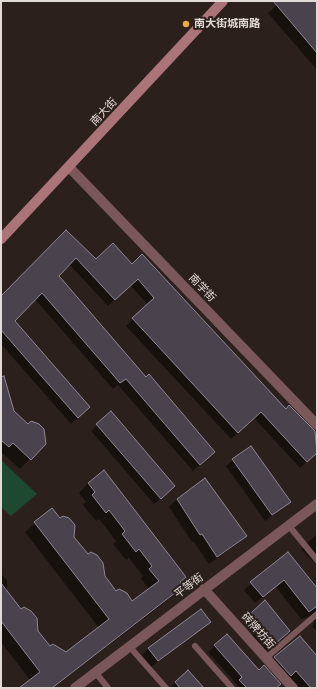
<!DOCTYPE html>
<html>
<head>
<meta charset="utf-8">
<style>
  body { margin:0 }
  #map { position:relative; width:318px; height:689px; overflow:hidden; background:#2c201c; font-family:"PT Sans",sans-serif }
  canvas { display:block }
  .frame { position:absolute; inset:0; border:2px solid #e2dad7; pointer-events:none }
</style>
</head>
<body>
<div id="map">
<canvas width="318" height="689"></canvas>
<div class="frame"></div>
</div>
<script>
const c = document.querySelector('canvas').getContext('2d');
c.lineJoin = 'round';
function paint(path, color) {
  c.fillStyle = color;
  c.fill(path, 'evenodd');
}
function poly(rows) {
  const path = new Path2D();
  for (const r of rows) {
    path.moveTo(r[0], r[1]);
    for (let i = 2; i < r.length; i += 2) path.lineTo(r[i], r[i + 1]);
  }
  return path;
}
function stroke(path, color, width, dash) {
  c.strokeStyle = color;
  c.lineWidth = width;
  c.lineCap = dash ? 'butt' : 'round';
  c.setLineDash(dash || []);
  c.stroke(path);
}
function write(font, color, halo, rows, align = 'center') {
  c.font = font + ' "PT Sans","Noto Sans SC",sans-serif';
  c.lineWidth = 4;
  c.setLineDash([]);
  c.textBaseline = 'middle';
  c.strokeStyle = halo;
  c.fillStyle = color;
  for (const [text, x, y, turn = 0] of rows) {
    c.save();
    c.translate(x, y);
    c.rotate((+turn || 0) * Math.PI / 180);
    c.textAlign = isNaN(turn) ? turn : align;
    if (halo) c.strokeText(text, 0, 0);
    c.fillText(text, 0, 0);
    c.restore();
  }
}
paint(poly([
  [1,460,37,494,11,516,1,507]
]), '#1e4931');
paint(poly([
  [281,1,317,2,317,70,268,13],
  [66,231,95,260,132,265,286,410,314,432,317,452,300,468,254,418,231,439,126,326,148,305,130,285,108,306,69,264,57,276,207,458,193,471,118,385,113,389,35,299,14,321,82,414,71,424,1,344,1,297],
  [1,392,13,411,45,443,20,469,2,453,1,454],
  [97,425,167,493,154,504,91,431],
  [233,460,290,502,265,521,226,466],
  [205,480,245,536,237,544,209,564,193,541,192,542,169,507,177,499],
  [88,483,183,586,173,596,53,688,20,688,30,680,1,642,1,574,7,580,7,593,50,648,66,653,99,628,25,532,52,509,116,592,132,602,149,589,141,579,143,576,129,558,126,560,113,544,116,541,99,519,96,521,83,505,86,502,79,493],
  [317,534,317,559,313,562,301,549],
  [288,553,317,590,317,632,312,626,314,623,313,618,308,617,301,619,276,587,255,603,244,590],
  [252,614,289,631,267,651,259,642,257,644,250,635,252,633,244,622],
  [210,622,151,667,142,655,149,648],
  [227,635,275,688,240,688,208,652],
  [300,637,317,664,317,688,297,688,267,665],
  [175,683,203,688,170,688]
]), '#0007');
const building = poly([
  [273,1,317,1,317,53,273,1],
  [66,230,96,259,113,243,132,264,142,254,286,409,289,405,315,431,317,453,307,462,261,412,238,433,132,318,154,298,138,279,115,300,76,258,59,276,146,377,149,374,215,452,200,465,126,379,120,383,42,293,15,321,90,407,78,418,1,330,1,296,66,230],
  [4,376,14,411,28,424,31,421,39,424,44,429,46,444,31,460,13,443,9,447,1,440,1,377,4,376],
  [111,411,175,486,161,499,96,424,111,411],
  [251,446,291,502,272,515,232,459,251,446],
  [104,470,186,577,180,582,184,586,52,688,19,688,40,672,1,621,1,583,21,609,24,607,31,611,37,618,38,631,50,646,53,644,66,652,109,619,34,522,52,508,60,518,63,516,69,518,75,525,74,537,88,554,91,552,97,555,103,563,105,576,116,591,119,589,127,593,132,601,159,581,149,569,152,566,139,549,136,552,122,534,125,531,109,510,106,513,92,495,95,492,88,483,104,470],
  [205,478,247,536,217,557,202,534,200,535,177,499,205,478],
  [288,552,317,588,317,606,309,612,284,580,263,597,250,582,288,552],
  [265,600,290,631,275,644,268,634,266,636,257,626,260,624,251,613,265,600],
  [201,609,211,622,158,661,148,648,201,609],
  [227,634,259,670,264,665,281,684,276,688,247,688,239,680,242,677,214,645,227,634],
  [300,636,317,656,317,688,311,688,296,671,291,676,274,657,300,636],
  [188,670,204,688,180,688,175,682,188,670]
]);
paint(building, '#4a434e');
stroke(building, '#8e8793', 1);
stroke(poly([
  [289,526,317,560],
  [129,646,166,688],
  [195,646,232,688],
  [266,658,317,614],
  [95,672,108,688]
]), '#7a5759', 6);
stroke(poly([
  [69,167,317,425],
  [204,589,293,688],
  [75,688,317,504]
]), '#7a5759', 10);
stroke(poly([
  [1,239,223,1]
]), '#ab7478', 10);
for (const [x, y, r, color] of [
  [186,24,4,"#ebaa39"]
]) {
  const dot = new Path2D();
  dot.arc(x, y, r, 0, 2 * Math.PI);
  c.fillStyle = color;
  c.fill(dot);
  stroke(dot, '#2c201c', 1.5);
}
write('bold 11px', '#e2dad7', '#2c201c', [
  ["南大街城南路",194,24]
], 'left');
write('11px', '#e2dad7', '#2c201c', [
  ["南大街",104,112,-47],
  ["南学街",202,288,46],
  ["平等街",189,586,-37],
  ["砖牌坊街",258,631,48]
]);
</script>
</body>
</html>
